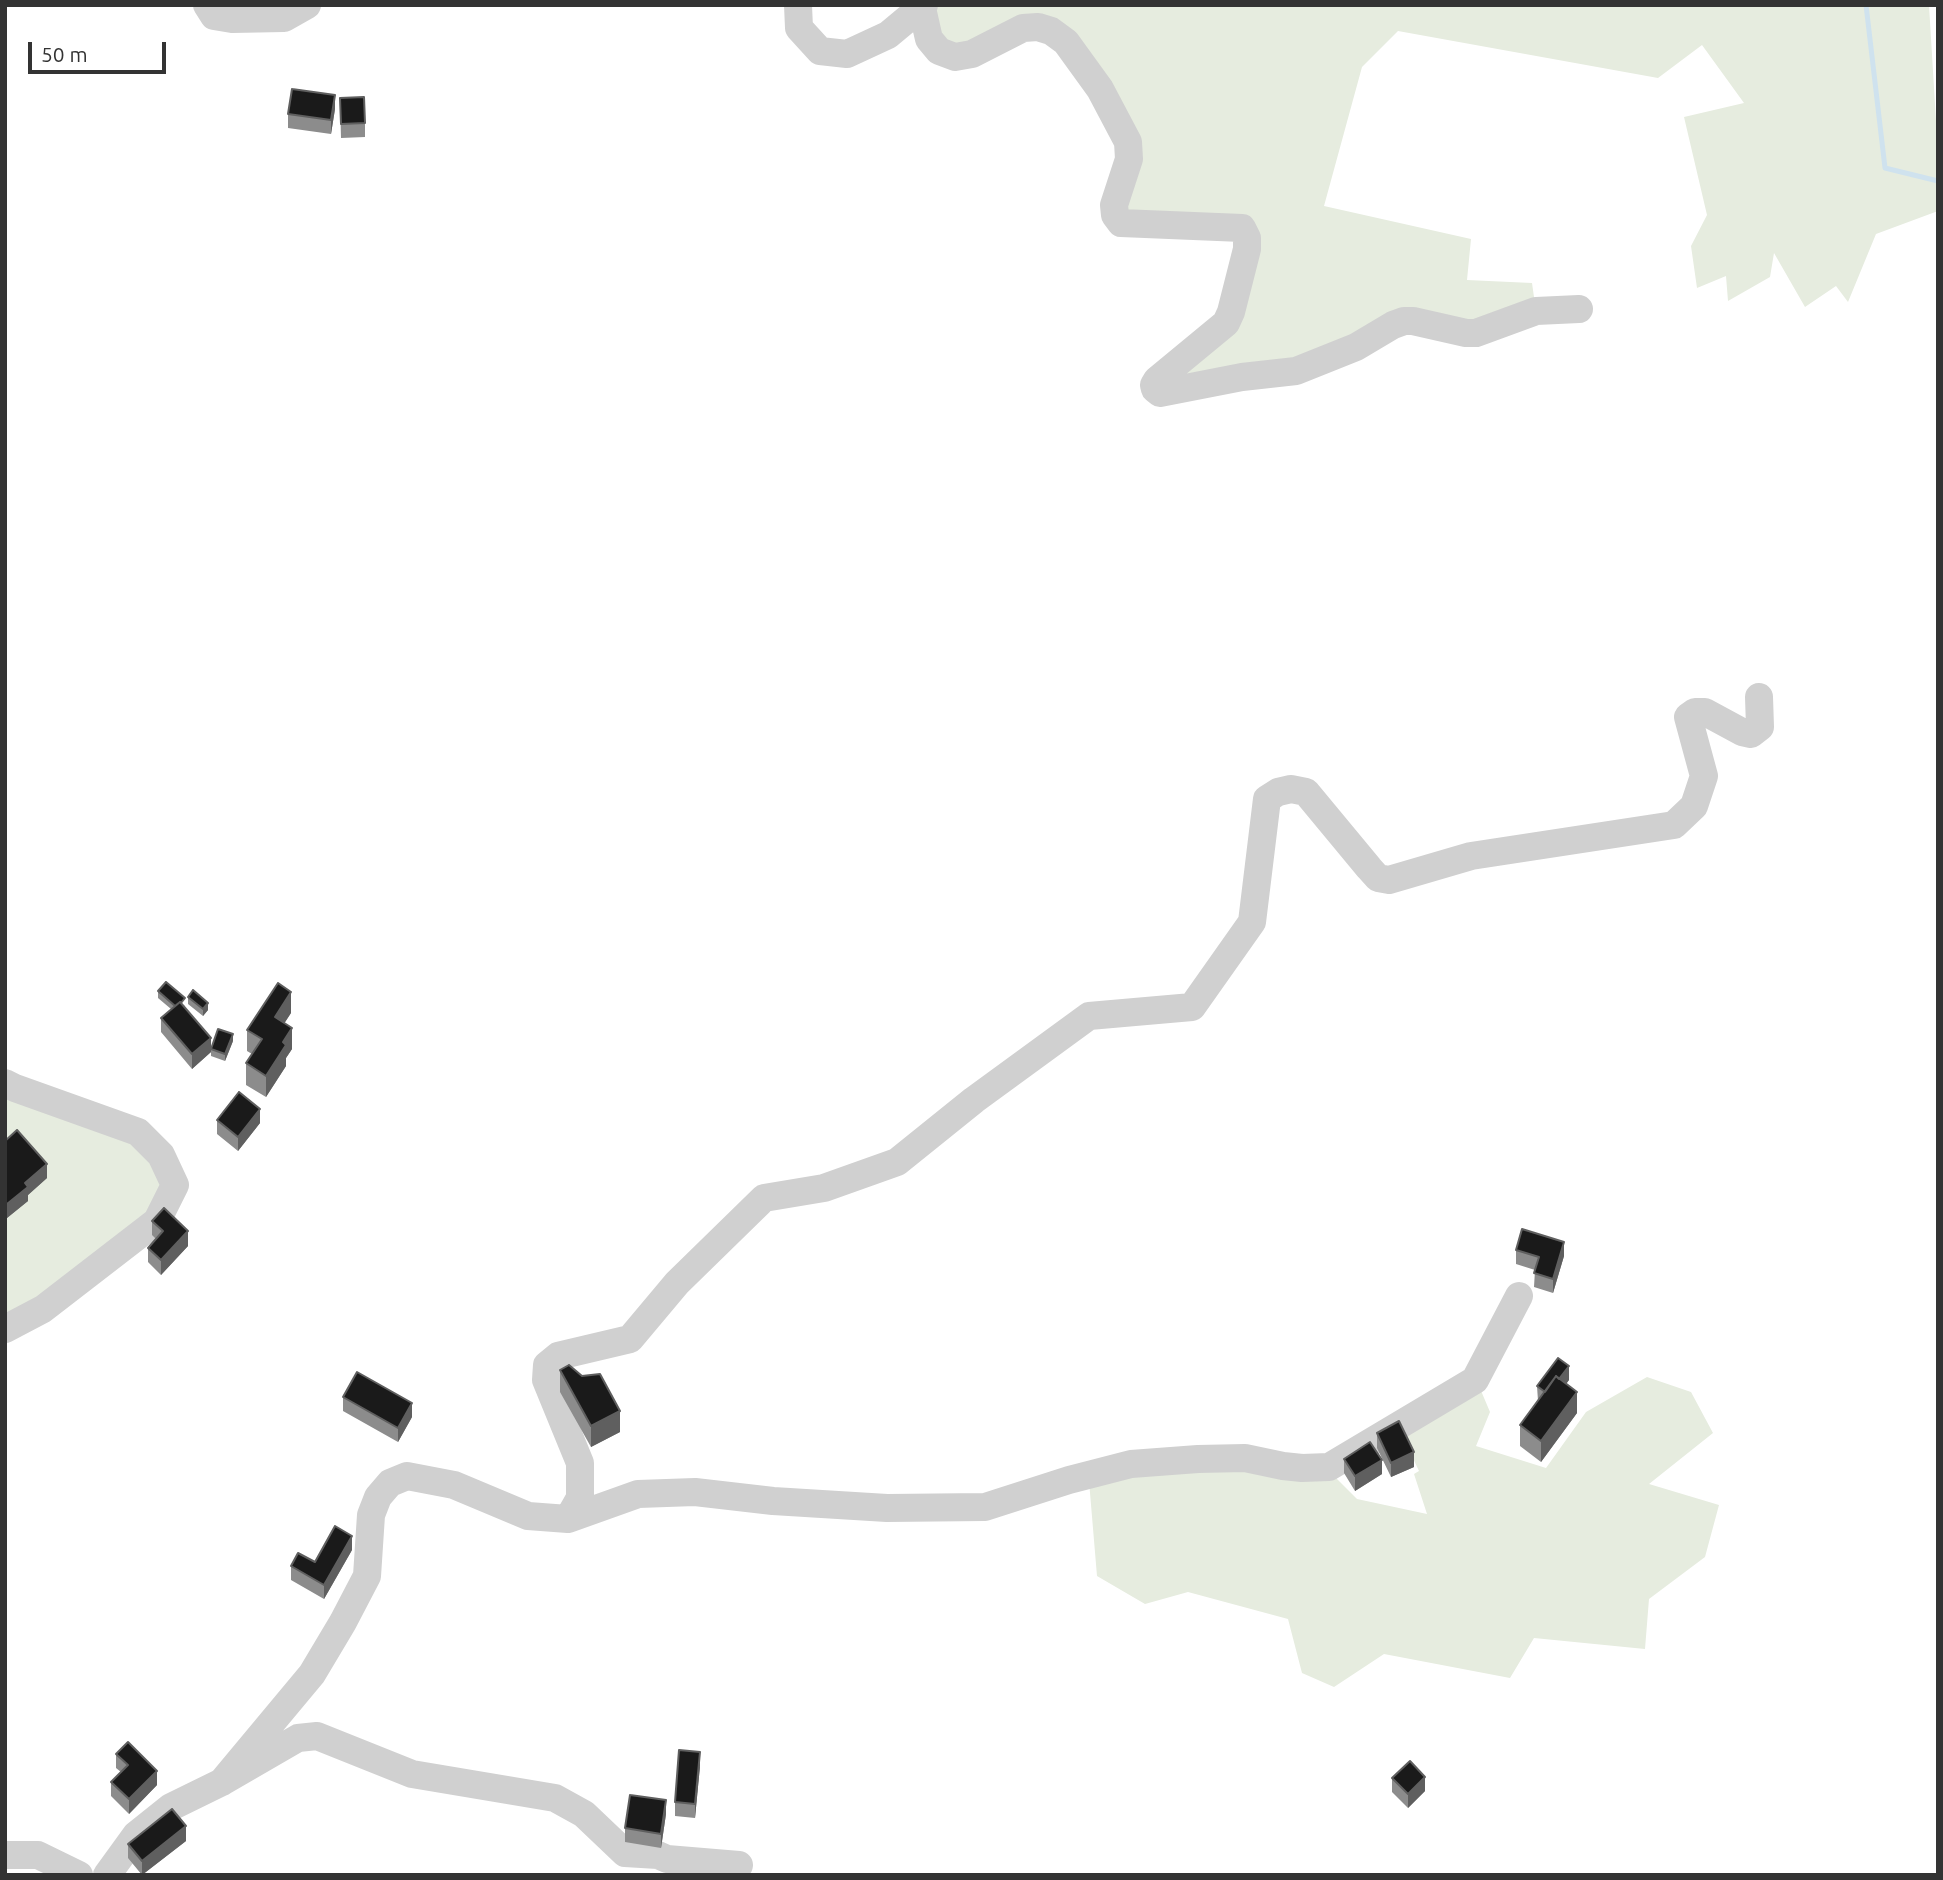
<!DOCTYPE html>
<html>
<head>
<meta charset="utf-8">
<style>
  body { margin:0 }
  #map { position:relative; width:1943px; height:1880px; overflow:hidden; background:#fff; font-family:Ubuntu,sans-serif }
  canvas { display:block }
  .frame { position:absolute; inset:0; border:7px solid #333; pointer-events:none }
  .scale { position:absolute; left:28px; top:42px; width:138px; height:32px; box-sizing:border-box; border:4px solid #333; border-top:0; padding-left:9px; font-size:21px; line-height:24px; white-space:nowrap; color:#333; -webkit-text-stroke:5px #fff; paint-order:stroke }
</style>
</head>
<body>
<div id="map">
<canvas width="1943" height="1880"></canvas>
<div class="frame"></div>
<div class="scale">50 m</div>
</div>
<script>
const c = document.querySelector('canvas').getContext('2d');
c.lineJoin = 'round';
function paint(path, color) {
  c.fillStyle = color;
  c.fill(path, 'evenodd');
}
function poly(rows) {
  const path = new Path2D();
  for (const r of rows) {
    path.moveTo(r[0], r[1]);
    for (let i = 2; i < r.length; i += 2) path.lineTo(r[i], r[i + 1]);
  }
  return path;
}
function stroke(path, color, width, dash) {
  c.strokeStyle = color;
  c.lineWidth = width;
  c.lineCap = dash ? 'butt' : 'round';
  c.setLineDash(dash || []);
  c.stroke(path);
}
paint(poly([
  [933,5,1929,5,1938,154,1938,211,1876,234,1848,302,1836,286,1805,307,1774,253,1770,277,1728,301,1726,276,1697,288,1691,246,1707,215,1684,117,1744,103,1702,45,1658,78,1398,31,1362,67,1324,206,1471,239,1467,280,1532,283,1535,304,1475,326,1413,314,1294,364,1162,385,1222,337,1253,236,1125,216,1136,161,1054,25,969,47,943,46],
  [5,1091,133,1138,167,1186,151,1217,5,1321],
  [1647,1377,1691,1392,1713,1433,1649,1484,1719,1505,1705,1557,1649,1599,1645,1649,1534,1638,1510,1678,1384,1654,1334,1687,1302,1673,1288,1619,1188,1592,1145,1604,1097,1576,1089,1481,1133,1470,1331,1473,1357,1499,1427,1514,1414,1474,1419,1471,1401,1433,1479,1386,1490,1412,1476,1446,1546,1468,1586,1412]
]), '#e6ecdf');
stroke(poly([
  [1866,5,1885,168,1938,181]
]), '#cfe2ee', 5);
stroke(poly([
  [207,5,214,16,232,19,284,18,307,5],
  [798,5,799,28,820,51,847,54,888,35,924,5],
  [922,8,929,39,939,51,955,57,972,54,1023,28,1038,27,1051,31,1066,42,1100,89,1128,142,1129,159,1114,205,1115,215,1121,223,1242,228,1247,238,1247,249,1231,312,1226,323,1157,380,1154,385,1155,389,1160,393,1242,377,1296,371,1356,347,1393,325,1404,321,1413,321,1466,333,1476,333,1536,311,1579,309],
  [5,1083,15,1088,138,1132,161,1155,175,1185,157,1221,43,1309,5,1329],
  [568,1519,580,1498,580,1463,546,1380,547,1365,558,1356,630,1339,677,1283,764,1198,824,1188,897,1162,974,1100,1089,1016,1192,1007,1252,922,1267,799,1278,792,1291,789,1306,792,1369,868,1378,878,1389,880,1471,856,1674,825,1694,806,1704,776,1688,717,1695,712,1705,712,1742,732,1751,734,1760,727,1759,697],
  [222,1782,312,1674,343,1622,367,1576,371,1515,378,1497,390,1483,407,1476,454,1485,528,1516,568,1519,638,1494,695,1492,773,1501,887,1508,985,1507,1069,1480,1131,1464,1198,1459,1245,1458,1283,1466,1302,1468,1329,1467,1475,1380,1519,1296],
  [5,1855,38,1855,79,1875],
  [107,1875,136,1835,171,1807,222,1782,298,1738,317,1736,412,1774,555,1798,584,1814,625,1853,658,1855,667,1859,739,1865]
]), '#d0d0d0', 28);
paint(poly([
  [340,98,365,123,365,137,341,138],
  [335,109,331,134,288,128,288,114],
  [158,991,185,1006,184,1007,211,1049,233,1041,225,1061,211,1056,211,1052,192,1069,161,1032,161,1018,171,1009,158,998],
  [188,997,208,1010,203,1016,188,1004],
  [291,1013,284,1023,292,1049,286,1058,286,1066,266,1097,246,1085,246,1063,252,1054,247,1051,247,1030],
  [217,1120,260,1123,238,1151,217,1134],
  [5,1141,47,1178,28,1195,28,1201,7,1218,5,1216],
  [152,1221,188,1246,161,1275,148,1262,148,1248,156,1239,152,1235],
  [1516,1250,1564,1256,1553,1293,1534,1287,1535,1270,1516,1264],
  [560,1370,620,1432,591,1447,560,1392],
  [1569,1380,1566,1384,1577,1413,1541,1462,1520,1446,1520,1425,1538,1401,1537,1386],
  [343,1397,412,1417,398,1442,343,1411],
  [1377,1433,1414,1467,1391,1477,1377,1448],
  [1344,1459,1382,1474,1355,1491,1344,1473],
  [352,1550,324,1599,291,1580,291,1566,315,1562],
  [116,1754,157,1785,129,1814,111,1796,111,1782,121,1772,116,1768],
  [700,1766,695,1818,675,1816,675,1802],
  [1392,1778,1425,1791,1408,1808,1392,1792],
  [666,1814,661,1848,625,1842,625,1828],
  [186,1841,142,1875,128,1858,128,1844]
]), '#8c8c8c');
paint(poly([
  [335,95,335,109,331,134,331,120],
  [291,992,291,1013,275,1038,275,1017],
  [208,1003,208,1010,203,1016,203,1009],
  [292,1028,292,1049,286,1058,286,1066,266,1097,266,1076,283,1042],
  [233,1034,233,1041,225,1061,225,1054],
  [211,1038,211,1052,192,1069,192,1054],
  [260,1109,260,1123,238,1151,238,1137],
  [47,1164,47,1178,28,1195,28,1201,7,1218,7,1204,25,1183],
  [188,1231,188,1246,161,1275,161,1260],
  [1564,1242,1564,1256,1553,1293,1553,1279],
  [1569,1366,1569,1380,1548,1408,1548,1394],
  [1577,1392,1577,1413,1541,1462,1541,1441],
  [412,1403,412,1417,398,1442,398,1428],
  [620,1411,620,1432,591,1447,591,1426],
  [1414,1452,1414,1467,1391,1477,1391,1463],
  [1382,1460,1382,1474,1355,1491,1355,1476],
  [352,1536,352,1550,324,1599,324,1585],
  [700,1752,700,1766,695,1818,695,1804],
  [157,1771,157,1785,129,1814,129,1799],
  [1425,1777,1425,1791,1408,1808,1408,1794],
  [666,1800,666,1814,661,1848,661,1834],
  [186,1826,186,1841,142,1875,142,1861]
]), '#5f5f5f');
const building = poly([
  [292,89,335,95,331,120,288,114,292,89],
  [364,97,365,123,341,124,340,98,364,97],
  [166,982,185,998,181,1003,180,1002,175,1006,158,991,166,982],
  [278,983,291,992,275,1017,292,1028,283,1042,286,1045,266,1076,246,1063,262,1039,247,1030,278,983],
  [193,990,208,1003,203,1009,188,997,193,990],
  [180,1002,211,1038,192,1054,161,1018,180,1002],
  [218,1029,233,1034,225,1054,211,1049,218,1029],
  [239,1092,260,1109,238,1137,217,1120,239,1092],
  [17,1130,47,1164,25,1183,28,1187,7,1204,5,1202,5,1141,17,1130],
  [164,1208,188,1231,161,1260,148,1248,163,1231,152,1221,164,1208],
  [1522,1229,1564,1242,1553,1279,1534,1273,1539,1257,1516,1250,1522,1229],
  [1558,1358,1569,1366,1559,1379,1556,1376,1545,1392,1537,1386,1558,1358],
  [569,1365,582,1376,600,1374,620,1411,591,1426,560,1370,569,1365],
  [357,1372,412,1403,398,1428,343,1397,357,1372],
  [1556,1376,1577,1392,1541,1441,1520,1425,1556,1376],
  [1399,1421,1414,1452,1391,1463,1377,1433,1399,1421],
  [1370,1442,1382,1460,1355,1476,1344,1459,1370,1442],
  [335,1526,352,1536,324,1585,291,1566,298,1553,315,1562,335,1526],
  [128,1742,157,1771,129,1799,111,1782,128,1765,116,1754,128,1742],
  [679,1750,700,1752,695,1804,675,1802,679,1750],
  [1410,1761,1425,1777,1408,1794,1392,1778,1410,1761],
  [630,1795,666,1800,661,1834,625,1828,630,1795],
  [172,1809,186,1826,142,1861,128,1844,172,1809]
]);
paint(building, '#1a1a1a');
stroke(building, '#5f5f5f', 2);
</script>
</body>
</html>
